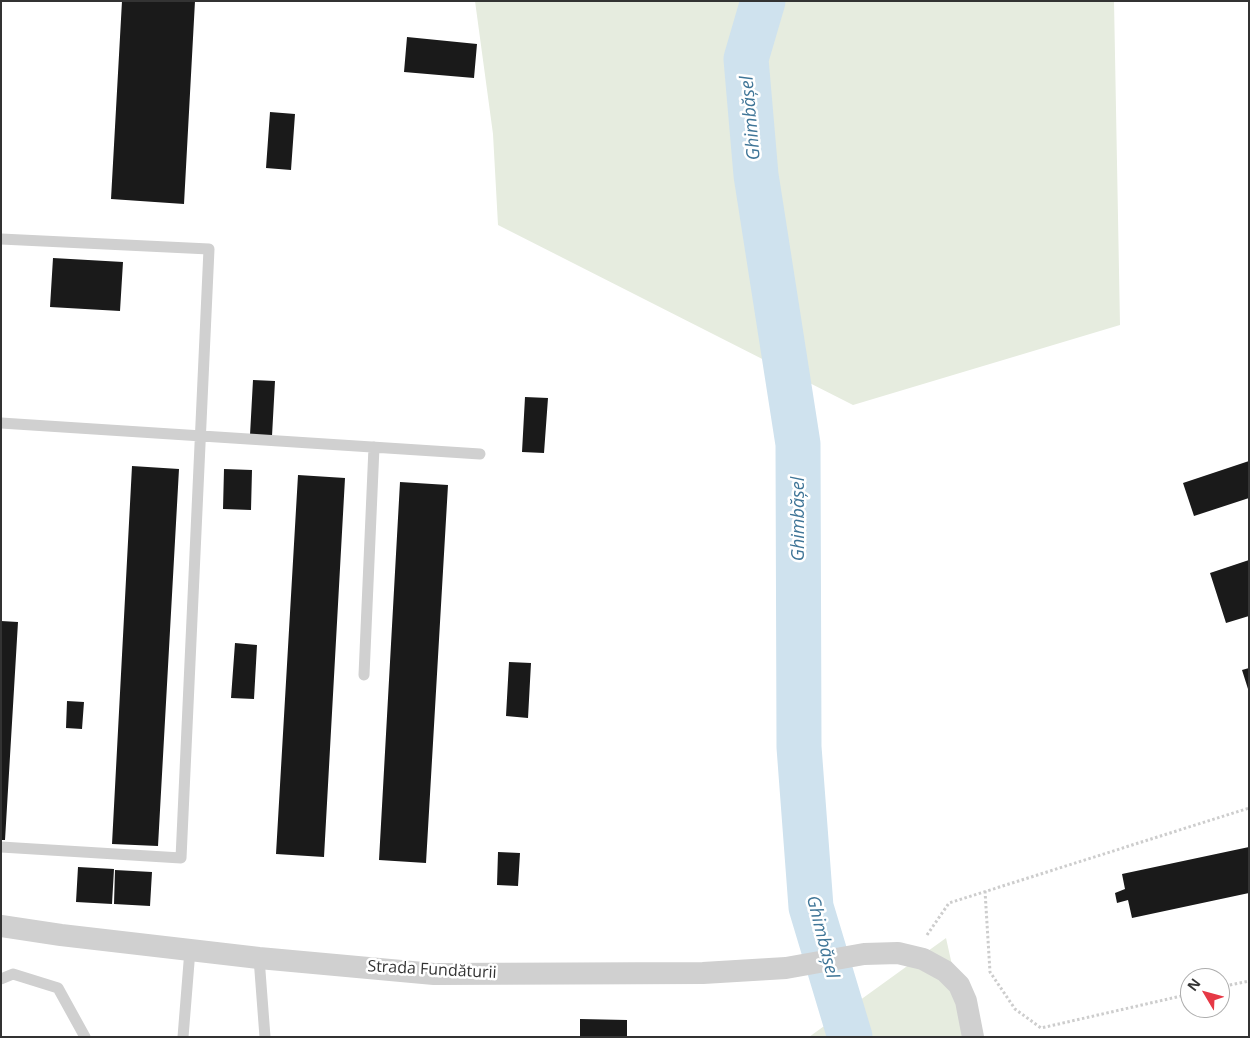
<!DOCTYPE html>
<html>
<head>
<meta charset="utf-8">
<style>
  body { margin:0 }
  #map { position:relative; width:1250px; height:1038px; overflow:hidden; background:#fff; font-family:"Open Sans",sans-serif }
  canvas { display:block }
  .frame { position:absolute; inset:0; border:2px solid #333; pointer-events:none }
  .north { position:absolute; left:1180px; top:968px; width:50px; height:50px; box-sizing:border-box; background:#fff; border:1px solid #adadad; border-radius:50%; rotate:307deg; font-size:14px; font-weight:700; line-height:20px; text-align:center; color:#333 }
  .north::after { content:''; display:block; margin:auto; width:18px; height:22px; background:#e63946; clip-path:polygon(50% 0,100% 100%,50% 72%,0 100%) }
</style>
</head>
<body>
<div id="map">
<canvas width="1250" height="1038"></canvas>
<div class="frame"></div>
<div class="north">N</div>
</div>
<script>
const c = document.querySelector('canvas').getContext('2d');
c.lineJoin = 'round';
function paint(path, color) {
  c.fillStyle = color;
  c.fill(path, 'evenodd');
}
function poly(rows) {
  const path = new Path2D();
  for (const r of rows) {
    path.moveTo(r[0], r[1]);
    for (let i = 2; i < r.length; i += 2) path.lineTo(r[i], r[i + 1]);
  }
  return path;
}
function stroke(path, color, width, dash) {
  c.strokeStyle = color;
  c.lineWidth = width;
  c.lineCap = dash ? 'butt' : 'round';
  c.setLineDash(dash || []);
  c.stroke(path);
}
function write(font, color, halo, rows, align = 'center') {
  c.font = font + ' "Open Sans",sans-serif';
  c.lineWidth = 5;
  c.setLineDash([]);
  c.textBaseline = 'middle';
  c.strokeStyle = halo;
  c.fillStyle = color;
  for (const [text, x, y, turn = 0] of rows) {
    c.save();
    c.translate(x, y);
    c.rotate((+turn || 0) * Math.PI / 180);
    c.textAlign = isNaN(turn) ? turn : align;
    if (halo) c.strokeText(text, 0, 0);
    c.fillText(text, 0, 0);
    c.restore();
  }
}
paint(poly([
  [475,1,1114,1,1120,325,853,405,498,225,493,134],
  [946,938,968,1037,809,1037]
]), '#e6ecdf');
stroke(poly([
  [763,1,746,59,756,175,798,444,799,747,811,907,850,1037]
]), '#cfe2ee', 45);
paint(poly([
  [122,1,195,1,184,204,111,199],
  [407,37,477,44,474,78,404,72],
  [270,112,295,114,291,170,266,168],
  [53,258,123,262,120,311,50,307],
  [253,380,275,381,272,436,250,435],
  [525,397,548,398,544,453,522,452],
  [1249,461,1249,498,1194,516,1183,483],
  [132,466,179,469,158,846,112,844],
  [224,469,252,470,251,510,223,509],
  [298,475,345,478,324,857,276,854],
  [400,482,448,485,426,863,379,860],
  [1249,560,1249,616,1226,623,1210,573],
  [1,621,18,622,5,840,1,840],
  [235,643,257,645,254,699,231,698],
  [509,662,531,663,528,718,506,716],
  [1249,668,1249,689,1248,689,1242,670],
  [67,701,84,702,82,729,66,728],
  [1249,847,1249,893,1132,918,1128,900,1117,903,1115,893,1125,889,1122,874],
  [498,852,520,853,518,886,497,885],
  [78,867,114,869,112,904,76,902],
  [115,870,152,872,150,906,114,904],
  [580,1019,627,1020,627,1037,580,1037]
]), '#1a1a1a');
stroke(poly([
  [985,891,990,972,1015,1009,1041,1028,1190,994],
  [927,935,949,903,1249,808],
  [1220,987,1249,981]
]), '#cdcdcd', 3, [2.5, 2.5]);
stroke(poly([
  [1,239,209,249,181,858,1,847],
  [1,423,480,454],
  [364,675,374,447],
  [259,958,265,1037],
  [1,979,13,974,58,988,85,1037],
  [183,1037,190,950]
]), '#d0d0d0', 11);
stroke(poly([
  [1,926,61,935,259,958,434,974,703,973,786,968,864,954,898,953,923,959,945,971,959,985,966,1001,973,1037]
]), '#d0d0d0', 22);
write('16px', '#333', '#fff', [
  ["Strada Fundăturii",432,970,3]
]);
write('italic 18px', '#3f7597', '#fff', [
  ["Ghimbășel",751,118,-95],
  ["Ghimbășel",799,519,-90],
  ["Ghimbășel",822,937,76]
]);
</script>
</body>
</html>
